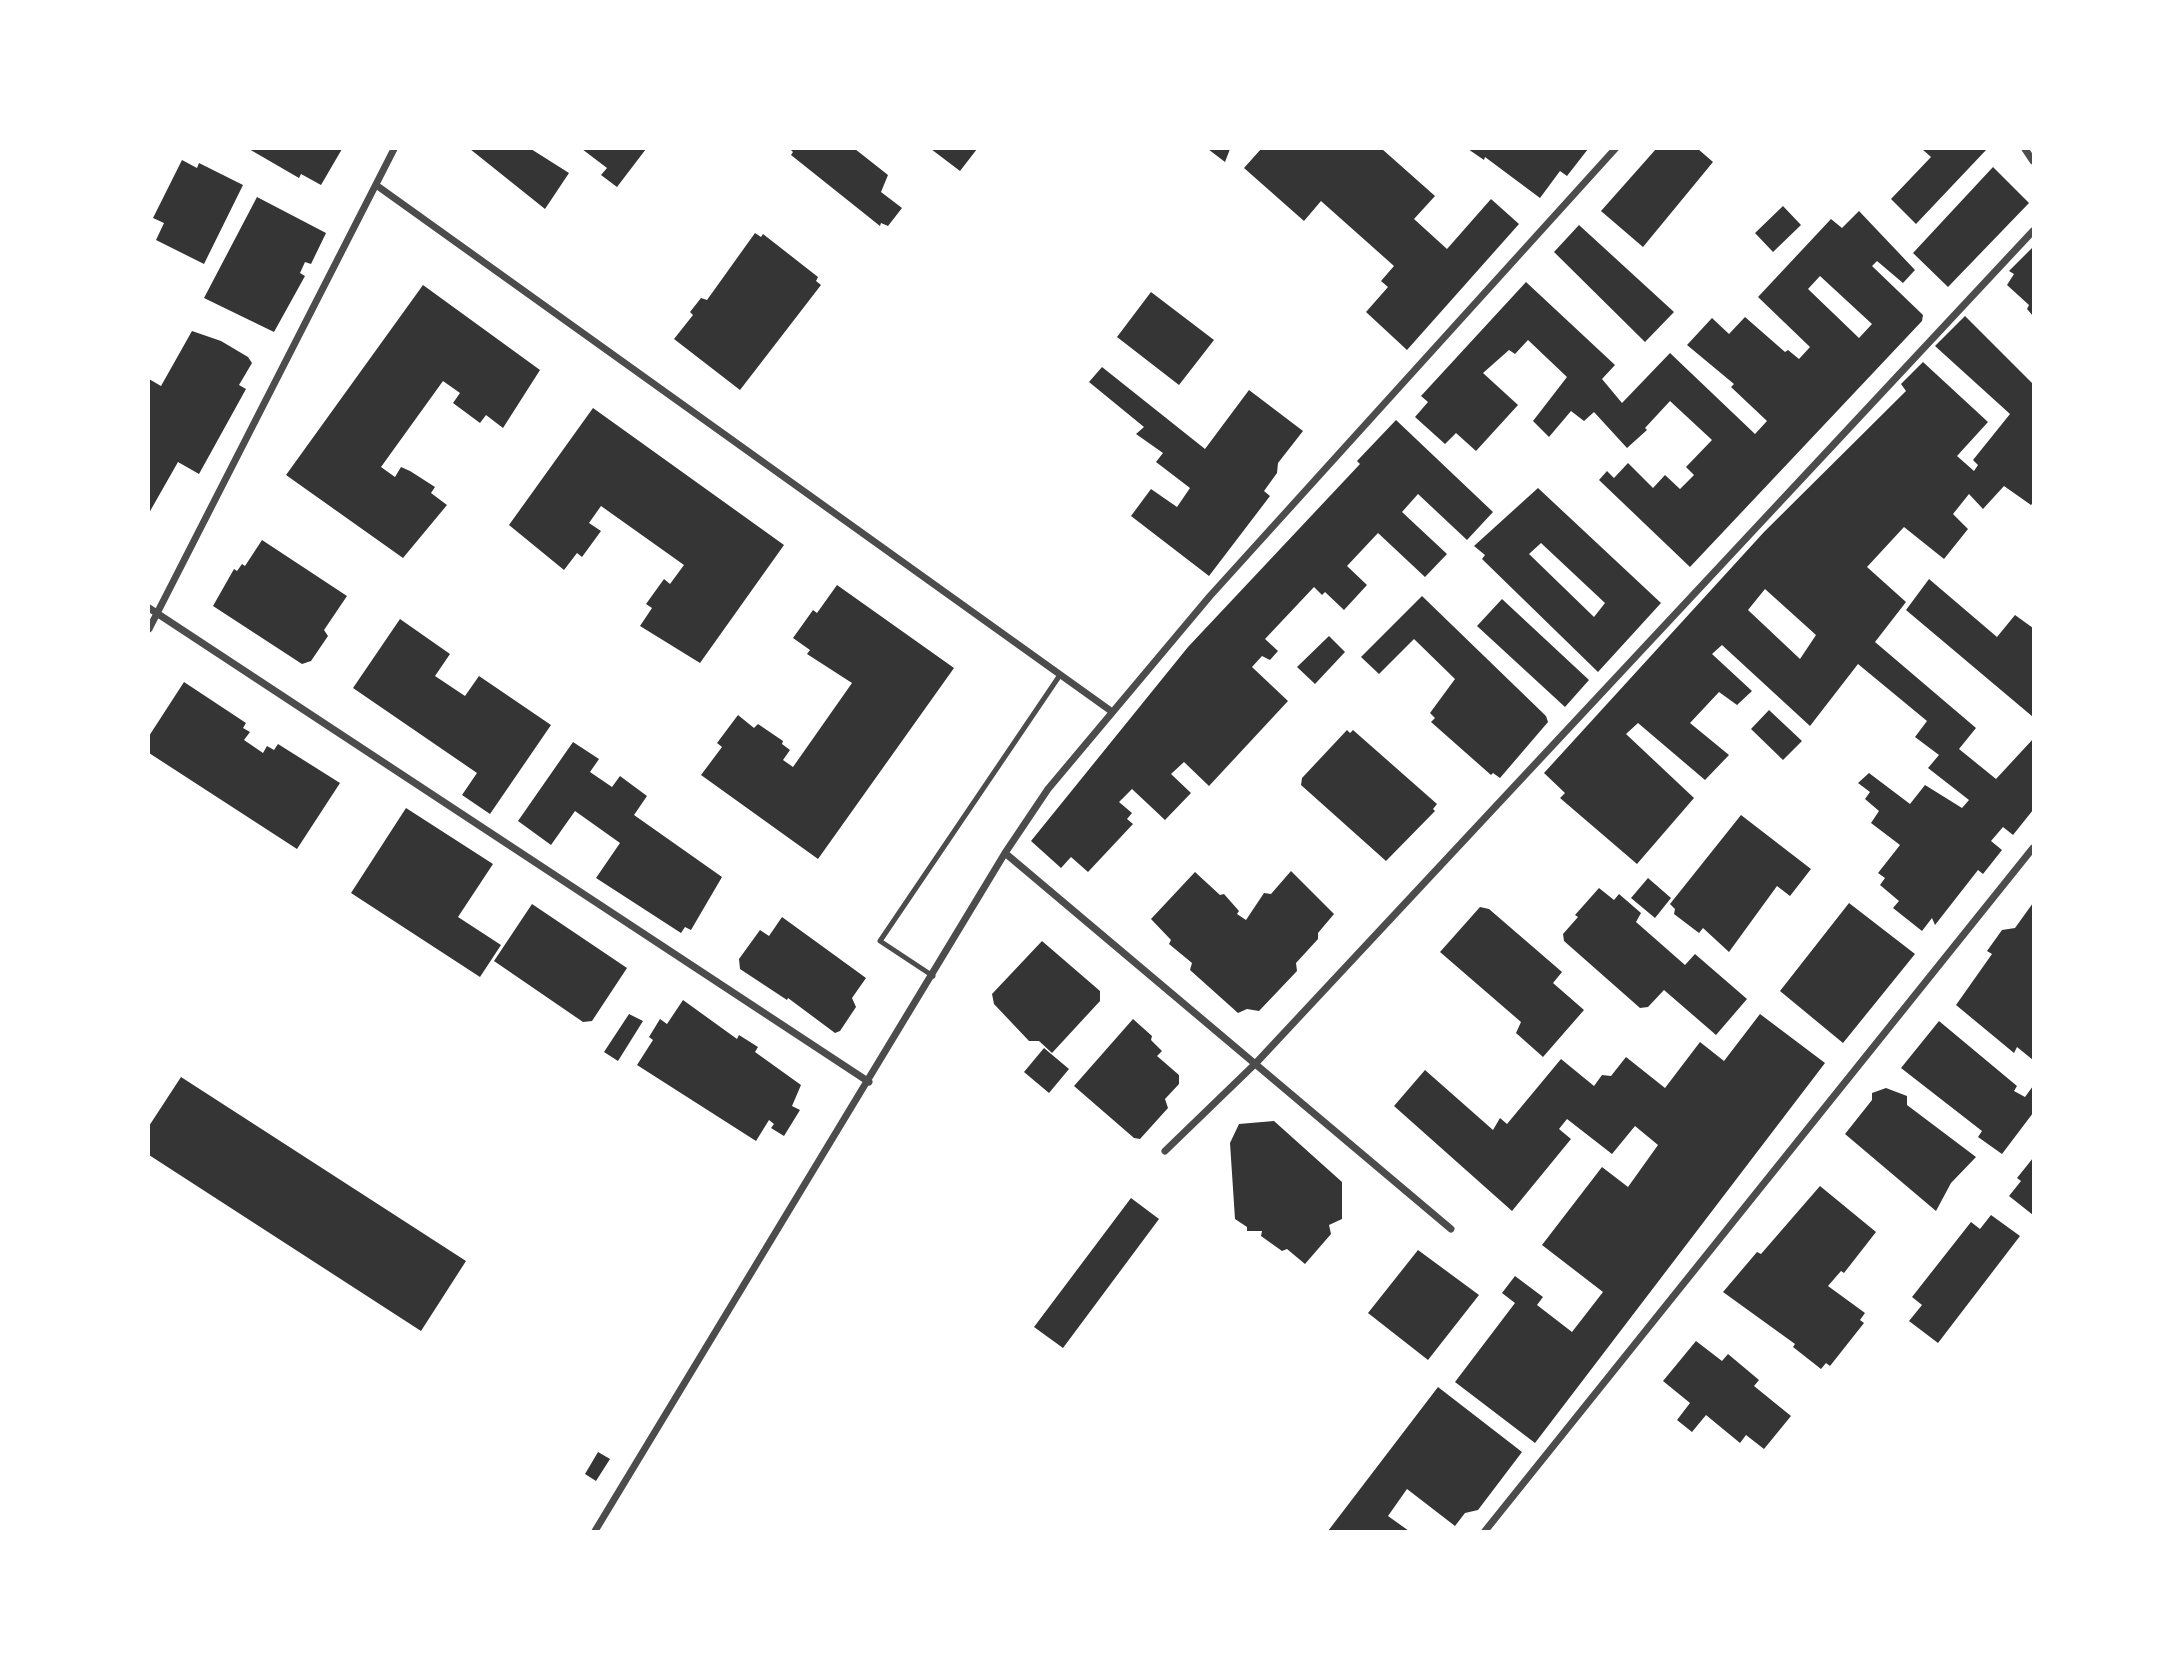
<!DOCTYPE html>
<html>
<head>
<meta charset="utf-8">
<style>
  body { margin:0 }
  #map { position:relative; width:2182px; height:1680px; overflow:hidden; background:#fff; font-family:Spectral,serif }
  canvas { display:block }
  .frame { position:absolute; inset:0; border:150px solid #fff; pointer-events:none }
</style>
</head>
<body>
<div id="map">
<canvas width="2182" height="1680"></canvas>
<div class="frame"></div>
</div>
<script>
const c = document.querySelector('canvas').getContext('2d');
c.lineJoin = 'round';
function paint(path, color) {
  c.fillStyle = color;
  c.fill(path, 'evenodd');
}
function poly(rows) {
  const path = new Path2D();
  for (const r of rows) {
    path.moveTo(r[0], r[1]);
    for (let i = 2; i < r.length; i += 2) path.lineTo(r[i], r[i + 1]);
  }
  return path;
}
function stroke(path, color, width, dash) {
  c.strokeStyle = color;
  c.lineWidth = width;
  c.lineCap = dash ? 'butt' : 'round';
  c.setLineDash(dash || []);
  c.stroke(path);
}
paint(poly([
  [249,149,342,149,321,185,301,174,299,178],
  [470,149,531,149,569,173,545,209],
  [582,149,646,149,617,187,601,175,607,168],
  [790,149,855,149,888,175,881,192,902,208,888,226,881,223,880,226,791,155,793,152],
  [931,149,977,149,960,171],
  [1208,149,1230,149,1225,162],
  [1261,149,1382,149,1435,196,1414,219,1447,249,1491,199,1519,224,1407,350,1366,312,1388,287,1381,281,1394,266,1321,201,1304,221,1244,168],
  [1468,149,1588,149,1567,176,1560,171,1540,198,1485,157,1484,160],
  [1656,149,1698,149,1713,162,1643,247,1601,211],
  [1922,149,1987,149,1916,224,1891,199,1931,157],
  [182,160,197,168,199,163,243,185,204,264,156,240,164,223,153,218],
  [1993,167,2029,203,1948,287,1913,253],
  [257,197,326,233,311,264,305,262,300,273,305,276,274,332,204,298],
  [1783,206,1801,225,1773,252,1755,233],
  [1859,211,1915,270,1903,283,1877,261,1872,266,1923,315,1922,321,1690,567,1599,480,1607,471,1614,478,1628,463,1653,488,1665,475,1680,489,1694,475,1686,467,1712,440,1670,401,1645,428,1647,430,1627,448,1594,412,1584,421,1571,411,1549,437,1533,421,1567,377,1528,340,1515,354,1509,350,1483,373,1518,405,1476,451,1456,433,1445,444,1415,417,1428,402,1421,396,1526,282,1615,365,1602,379,1622,403,1670,353,1755,434,1767,421,1731,387,1734,384,1687,345,1712,318,1729,334,1745,317,1785,352,1788,350,1799,359,1810,347,1758,297,1831,219,1842,228],
  [1820,276,1872,324,1859,338,1808,289],
  [1579,225,1674,312,1645,342,1554,252],
  [755,233,761,237,763,234,818,277,816,281,821,285,740,390,674,339,693,315,690,312,701,298,707,300],
  [2033,247,2033,316,2027,309,2029,305,2007,285,2014,274,2009,271],
  [423,285,540,370,503,428,486,415,480,423,453,403,460,393,443,381,381,467,395,477,401,467,410,471,435,487,431,493,447,505,403,558,286,475],
  [1151,292,1214,340,1179,385,1117,337],
  [1965,316,2033,384,2033,503,2031,505,2004,486,1983,509,1969,494,1953,514,1968,529,1944,559,1904,527,1867,567,1906,602,1875,642,1976,728,1959,749,1996,779,2033,739,2033,810,2013,835,2003,827,1991,841,2002,850,1983,874,1978,870,1935,925,1932,918,1922,931,1893,908,1899,901,1880,885,1885,878,1878,873,1900,845,1871,823,1879,811,1865,799,1870,792,1858,783,1869,773,1910,804,1925,785,1962,808,1969,800,1928,768,1939,755,1915,737,1927,721,1858,664,1810,726,1722,645,1712,654,1752,691,1737,705,1719,692,1690,723,1729,755,1705,780,1638,723,1626,734,1694,798,1637,864,1560,798,1565,793,1544,773,1764,532,1906,391,1901,384,1923,362,1988,422,1957,456,1974,471,1978,465,1973,460,2010,414,1935,346],
  [1765,589,1816,635,1800,659,1748,610],
  [192,331,221,341,248,357,252,363,239,385,246,389,199,474,178,462,149,513,149,379,161,386],
  [1102,367,1205,449,1249,390,1303,431,1278,463,1277,473,1264,491,1270,496,1209,576,1131,516,1151,489,1177,507,1190,488,1156,462,1163,453,1136,434,1144,427,1089,382],
  [593,408,784,545,700,663,640,626,652,608,646,604,664,579,670,584,684,565,601,506,589,523,601,531,582,557,577,553,564,570,509,525],
  [1396,420,1493,512,1467,540,1418,494,1402,512,1447,554,1425,577,1378,533,1347,566,1367,585,1344,610,1325,592,1322,595,1314,587,1265,639,1278,651,1270,660,1262,656,1252,667,1288,701,1209,786,1184,762,1171,774,1191,793,1165,820,1132,789,1119,802,1132,813,1127,819,1133,824,1088,872,1071,857,1061,868,1031,841,1188,647,1360,464,1357,461],
  [1538,488,1661,603,1598,672,1482,559,1485,555,1474,546],
  [1541,543,1605,603,1594,617,1529,554],
  [262,540,347,596,324,630,328,636,311,661,302,664,213,606,234,569,237,571,242,564,245,566],
  [1929,579,1997,637,2015,615,2033,628,2033,717,1906,610],
  [837,585,954,668,818,859,701,775,722,747,717,743,738,715,754,728,758,724,783,741,782,744,790,750,783,760,793,767,852,683,807,654,810,650,793,638,813,610,817,613],
  [1422,596,1546,716,1548,722,1500,778,1493,773,1491,775,1431,722,1435,718,1430,713,1455,679,1414,639,1379,674,1361,657],
  [1502,599,1589,680,1565,707,1477,626],
  [400,619,450,654,435,676,465,696,479,676,551,725,490,814,462,795,477,773,353,688],
  [1329,636,1345,652,1315,684,1297,667],
  [184,682,246,723,243,728,250,732,244,740,263,753,267,746,274,750,278,744,340,783,297,849,149,753,149,736],
  [1769,710,1802,741,1783,760,1751,729],
  [1347,730,1350,733,1353,730,1437,804,1433,809,1435,811,1386,861,1301,785,1302,778],
  [573,742,599,759,590,772,612,787,620,776,647,796,634,815,722,877,691,930,685,927,681,933,596,878,620,843,575,811,551,845,518,821],
  [406,808,493,864,458,917,501,945,480,977,351,893],
  [1741,815,1811,869,1790,896,1777,886,1729,952,1703,928,1699,933,1674,914,1675,909,1670,904],
  [1291,871,1334,914,1318,933,1318,939,1296,963,1297,971,1259,1011,1247,1009,1238,1013,1190,970,1192,963,1169,944,1171,940,1151,919,1195,872,1220,895,1224,894,1239,911,1237,914,1246,920,1264,893,1271,894],
  [1648,878,1671,898,1655,918,1631,898],
  [1599,888,1614,900,1619,894,1641,913,1636,922,1685,965,1695,954,1747,999,1716,1035,1664,990,1648,1007,1640,1008,1564,941,1563,934,1578,917,1575,915],
  [1849,903,1915,954,1843,1043,1780,991],
  [2033,903,2033,1060,2017,1047,2014,1053,1956,1005,1992,954,1987,951,2002,930,2015,928],
  [532,904,627,968,592,1021,583,1022,494,961],
  [1480,907,1489,909,1562,972,1553,983,1584,1010,1543,1057,1516,1033,1521,1022,1440,952],
  [782,917,866,978,852,998,856,1007,840,1031,835,1033,788,998,787,1000,740,969,739,959,760,930,769,936],
  [1042,941,1100,991,1100,1001,1052,1053,1039,1041,1029,1041,994,1004,992,994],
  [683,1000,737,1039,739,1035,758,1047,755,1052,801,1085,792,1106,800,1110,784,1136,771,1128,774,1124,769,1120,756,1141,637,1065,653,1040,649,1037,660,1019,667,1024],
  [629,1014,643,1021,618,1061,604,1052],
  [1760,1014,1825,1063,1535,1443,1455,1382,1515,1303,1502,1293,1515,1276,1543,1297,1537,1305,1572,1332,1603,1292,1542,1245,1602,1167,1628,1187,1658,1145,1635,1126,1612,1154,1567,1119,1559,1129,1571,1139,1512,1211,1394,1106,1425,1070,1493,1130,1500,1118,1507,1124,1561,1059,1594,1086,1602,1075,1611,1076,1626,1057,1665,1088,1700,1042,1724,1061],
  [1133,1019,1152,1036,1151,1040,1162,1051,1157,1056,1179,1075,1179,1084,1165,1099,1168,1108,1140,1139,1134,1138,1074,1086],
  [1939,1021,2017,1086,2014,1091,2025,1097,2033,1086,2033,1113,2002,1154,1978,1137,1982,1131,1901,1068],
  [1044,1048,1069,1069,1049,1093,1024,1072],
  [181,1077,466,1261,421,1331,149,1155,149,1126],
  [1886,1088,1907,1096,1907,1105,1976,1157,1951,1183,1936,1211,1845,1134,1872,1100,1872,1093],
  [1274,1121,1342,1182,1342,1219,1329,1225,1331,1234,1305,1264,1287,1249,1282,1251,1261,1236,1262,1231,1247,1231,1247,1227,1235,1219,1230,1143,1239,1124],
  [2033,1158,2033,1215,2009,1196,2021,1181,2017,1178],
  [1820,1186,1876,1232,1844,1273,1841,1271,1828,1286,1865,1313,1860,1320,1864,1323,1830,1366,1826,1363,1821,1369,1793,1347,1795,1344,1723,1292,1757,1252,1761,1254],
  [1131,1198,1159,1219,1063,1348,1034,1327],
  [1991,1215,2020,1236,1938,1343,1909,1321,1922,1305,1912,1297,1971,1222,1980,1229],
  [1418,1250,1479,1295,1428,1360,1368,1313],
  [1696,1341,1722,1361,1728,1354,1759,1380,1754,1386,1791,1416,1764,1449,1746,1435,1740,1443,1706,1415,1692,1432,1677,1420,1690,1403,1663,1381],
  [1438,1387,1522,1452,1478,1510,1465,1513,1455,1526,1407,1489,1388,1516,1409,1531,1328,1531],
  [598,1452,610,1459,596,1481,585,1474]
]), '#353535');
stroke(poly([
  [933,976,880,941,1060,675]
]), '#4c4c4c', 5);
stroke(poly([
  [2025,149,2033,161],
  [376,185,1111,711],
  [149,608,869,1082],
  [149,629,394,149],
  [1005,853,1451,1229],
  [1165,1151,1256,1063,2033,231],
  [595,1531,1005,853,1048,789,1210,596,1615,149],
  [1485,1531,2033,848]
]), '#4c4c4c', 7);
</script>
</body>
</html>
